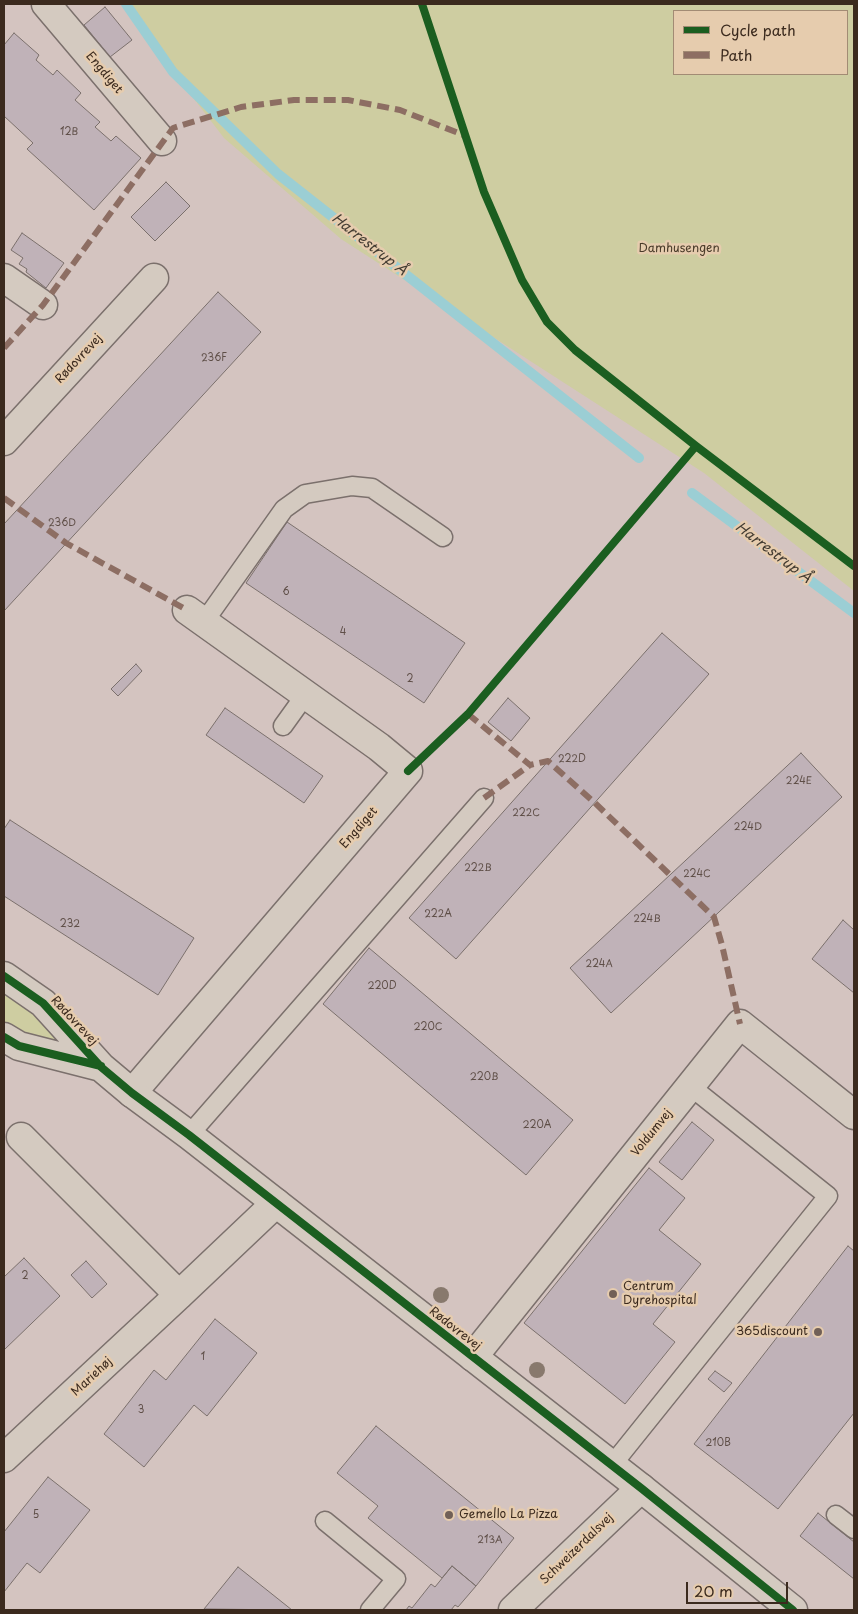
<!DOCTYPE html>
<html>
<head>
<meta charset="utf-8">
<style>
  body { margin:0 }
  #map { position:relative; width:858px; height:1614px; overflow:hidden; background:#d4c4c0; font-family:"Playpen Sans",sans-serif }
  canvas { display:block }
  .frame { position:absolute; inset:0; border:5px solid #3b2a1e; pointer-events:none }
  .legend { position:absolute; left:673px; top:10px; width:175px; height:65px; box-sizing:border-box; background:#e6ccae; border:1px solid #a28b74; margin:0; padding:6px 9px; list-style:none; font-size:15px; color:#3b2a1e }
  .legend li { display:flex; align-items:center; gap:10px; height:25px }
  .legend b { width:25px; border:1px solid #a28b74 }
  .scale { position:absolute; left:686px; top:1582px; width:102px; height:22px; box-sizing:border-box; border:2px solid #3b2a1e; border-top:0; padding-left:6px; font-size:15px; line-height:18px; white-space:nowrap; color:#3b2a1e; -webkit-text-stroke:4px #e6ccae; paint-order:stroke }
</style>
</head>
<body>
<div id="map">
<canvas width="858" height="1614"></canvas>
<div class="frame"></div>
<ul class="legend">
<li><b style="height:6px;background:#1b5e20"></b>Cycle path</li>
<li><b style="height:6px;background:#8d6e63"></b>Path</li>
</ul>
<div class="scale">20 m</div>
</div>
<script>
const c = document.querySelector('canvas').getContext('2d');
c.lineJoin = 'round';
function paint(path, color) {
  c.fillStyle = color;
  c.fill(path, 'evenodd');
}
function poly(rows) {
  const path = new Path2D();
  for (const r of rows) {
    path.moveTo(r[0], r[1]);
    for (let i = 2; i < r.length; i += 2) path.lineTo(r[i], r[i + 1]);
  }
  return path;
}
function stroke(path, color, width, dash) {
  c.strokeStyle = color;
  c.lineWidth = width;
  c.lineCap = dash ? 'butt' : 'round';
  c.setLineDash(dash || []);
  c.stroke(path);
}
function write(font, color, halo, rows, align = 'center') {
  c.font = font + ' "Playpen Sans",sans-serif';
  c.lineWidth = 5;
  c.setLineDash([]);
  c.textBaseline = 'middle';
  c.strokeStyle = halo;
  c.fillStyle = color;
  for (const [text, x, y, turn = 0] of rows) {
    c.save();
    c.translate(x, y);
    c.rotate((+turn || 0) * Math.PI / 180);
    c.textAlign = isNaN(turn) ? turn : align;
    if (halo) c.strokeText(text, 0, 0);
    c.fillText(text, 0, 0);
    c.restore();
  }
}
paint(poly([
  [121,4,854,4,854,591,704,473,341,239,224,138],
  [674,11,847,11,847,74,674,74],
  [4,988,19,997,66,1041,54,1049,4,1023]
]), '#cecda1');
stroke(poly([
  [126,4,173,72,278,174,639,458],
  [692,493,854,613]
]), '#9bced4', 10);
const building = poly([
  [105,7,132,40,110,57,84,25,105,7],
  [14,33,39,55,36,60,53,75,57,70,81,93,75,100,100,122,95,127,111,141,116,136,141,158,94,210,27,149,33,143,4,116,4,45,14,33],
  [166,182,190,206,155,241,131,217,166,182],
  [22,233,64,263,46,288,26,272,27,269,19,264,23,258,11,250,22,233],
  [218,292,261,332,4,611,4,524,218,292],
  [287,522,465,643,424,703,246,583,287,522],
  [662,633,709,674,456,959,409,918,662,633],
  [136,664,142,671,118,696,111,689,136,664],
  [508,698,530,718,511,741,488,722,508,698],
  [225,708,323,776,304,803,206,735,225,708],
  [801,753,842,797,611,1013,570,968,801,753],
  [10,820,194,938,158,995,4,896,4,829,10,820],
  [843,920,854,930,854,993,812,959,843,920],
  [369,948,573,1120,526,1175,323,1004,369,948],
  [692,1122,714,1140,682,1180,659,1162,692,1122],
  [649,1168,685,1198,659,1230,701,1264,653,1324,675,1342,625,1404,524,1323,649,1168],
  [848,1246,854,1251,854,1413,778,1509,694,1444,848,1246],
  [24,1258,60,1296,4,1350,4,1277,24,1258],
  [86,1261,107,1284,92,1298,71,1275,86,1261],
  [215,1319,257,1353,207,1416,194,1405,144,1467,104,1434,154,1370,166,1380,215,1319],
  [715,1371,732,1383,724,1392,708,1379,715,1371],
  [376,1426,514,1538,476,1586,452,1566,442,1578,368,1518,378,1506,337,1473,376,1426],
  [48,1477,90,1510,40,1573,27,1563,4,1592,4,1532,48,1477],
  [818,1513,854,1542,854,1579,800,1536,818,1513],
  [452,1566,476,1586,458,1607,455,1605,451,1610,406,1610,409,1606,412,1608,431,1584,435,1587,452,1566],
  [238,1567,292,1610,204,1609,238,1567]
]);
paint(building, '#c0b2b8');
stroke(building, '#7b706c', 1);
const service = poly([
  [204,622,284,509,305,494,352,486,372,488,443,537],
  [283,726,306,694],
  [189,1135,484,798],
  [612,1465,828,1196,690,1086],
  [836,1515,854,1529],
  [325,1521,396,1579,370,1610]
]);
const minor = poly([
  [46,4,162,141],
  [4,278,43,305],
  [4,441,154,278],
  [132,1093,408,771,379,747,187,610],
  [21,1137,179,1295],
  [473,1357,740,1024,854,1115],
  [4,1458,179,1295,276,1203],
  [513,1610,641,1488]
]);
const tertiary = poly([
  [4,976,43,1003,101,1067,132,1093,189,1135,641,1488,793,1610],
  [4,1037,19,1046,101,1067]
]);
stroke(service, '#7b706c', 21);
stroke(minor, '#7b706c', 31);
stroke(tertiary, '#7b706c', 31);
stroke(service, '#d4cac0', 18);
stroke(minor, '#d4cac0', 28);
stroke(tertiary, '#d4cac0', 28);
stroke(poly([
  [4,348,43,305,173,128,241,107,294,100,348,100,400,110,466,136],
  [4,498,66,543,187,610],
  [468,714,530,765,548,761,595,803,714,917,722,945,740,1024],
  [484,798,530,765]
]), '#8d6e63', 6, [12, 6]);
stroke(poly([
  [422,4,484,192,522,280,547,322,575,350,696,446,854,566],
  [408,771,468,714,696,446],
  [4,976,43,1003,101,1067,132,1093,189,1135,641,1488,793,1610],
  [4,1037,19,1046,101,1066]
]), '#1b5e20', 8);
c.fillStyle = '#88796d';
for (const [x, y] of [
  [441,1295],
  [537,1370]
]) {
  c.beginPath();
  c.arc(x, y, 8, 0, 2 * Math.PI);
  c.fill();
}
for (const [x, y, r, color] of [
  [613,1294,5,"#716057"],
  [818,1332,5,"#716057"],
  [449,1515,5,"#716057"]
]) {
  const dot = new Path2D();
  dot.arc(x, y, r, 0, 2 * Math.PI);
  c.fillStyle = color;
  c.fill(dot);
  stroke(dot, '#e6ccae', 2);
}
write('10px', '#5e4e47', null, [
  ["12B",69,132],
  ["236F",214,358],
  ["236D",62,523],
  ["6",286,592],
  ["4",343,632],
  ["2",410,679],
  ["222D",572,759],
  ["224E",799,781],
  ["222C",526,813],
  ["224D",748,827],
  ["222B",478,868],
  ["224C",697,874],
  ["222A",438,914],
  ["224B",647,919],
  ["232",70,924],
  ["224A",599,964],
  ["220D",382,986],
  ["220C",428,1027],
  ["220B",484,1077],
  ["220A",537,1125],
  ["2",25,1276],
  ["1",203,1357],
  ["3",141,1410],
  ["210B",718,1443],
  ["5",36,1515],
  ["213A",490,1540]
]);
write('12px', '#3b2a1e', '#e6ccae', [
  ["Engdiget",104,73,50],
  ["Rødovrevej",79,359,-47],
  ["Engdiget",359,828,-49],
  ["Rødovrevej",74,1021,47],
  ["Voldumvej",652,1133,-51],
  ["Rødovrevej",455,1329,38],
  ["Mariehøj",92,1377,-43],
  ["Schweizerdalsvej",577,1549,-44]
]);
write('12px', '#493b29', '#e6ccae', [
  ["Damhusengen",679,249]
]);
write('12px', '#3b2a1e', '#e6ccae', [
  ["Centrum",623,1287],
  ["Dyrehospital",623,1301],
  ["365discount",808,1332,"right"],
  ["Gemello La Pizza",459,1515]
], 'left');
write('italic 14px', '#423b31', '#e6ccae', [
  ["Harrestrup Å",369,245,38],
  ["Harrestrup Å",773,553,37]
]);
</script>
</body>
</html>
